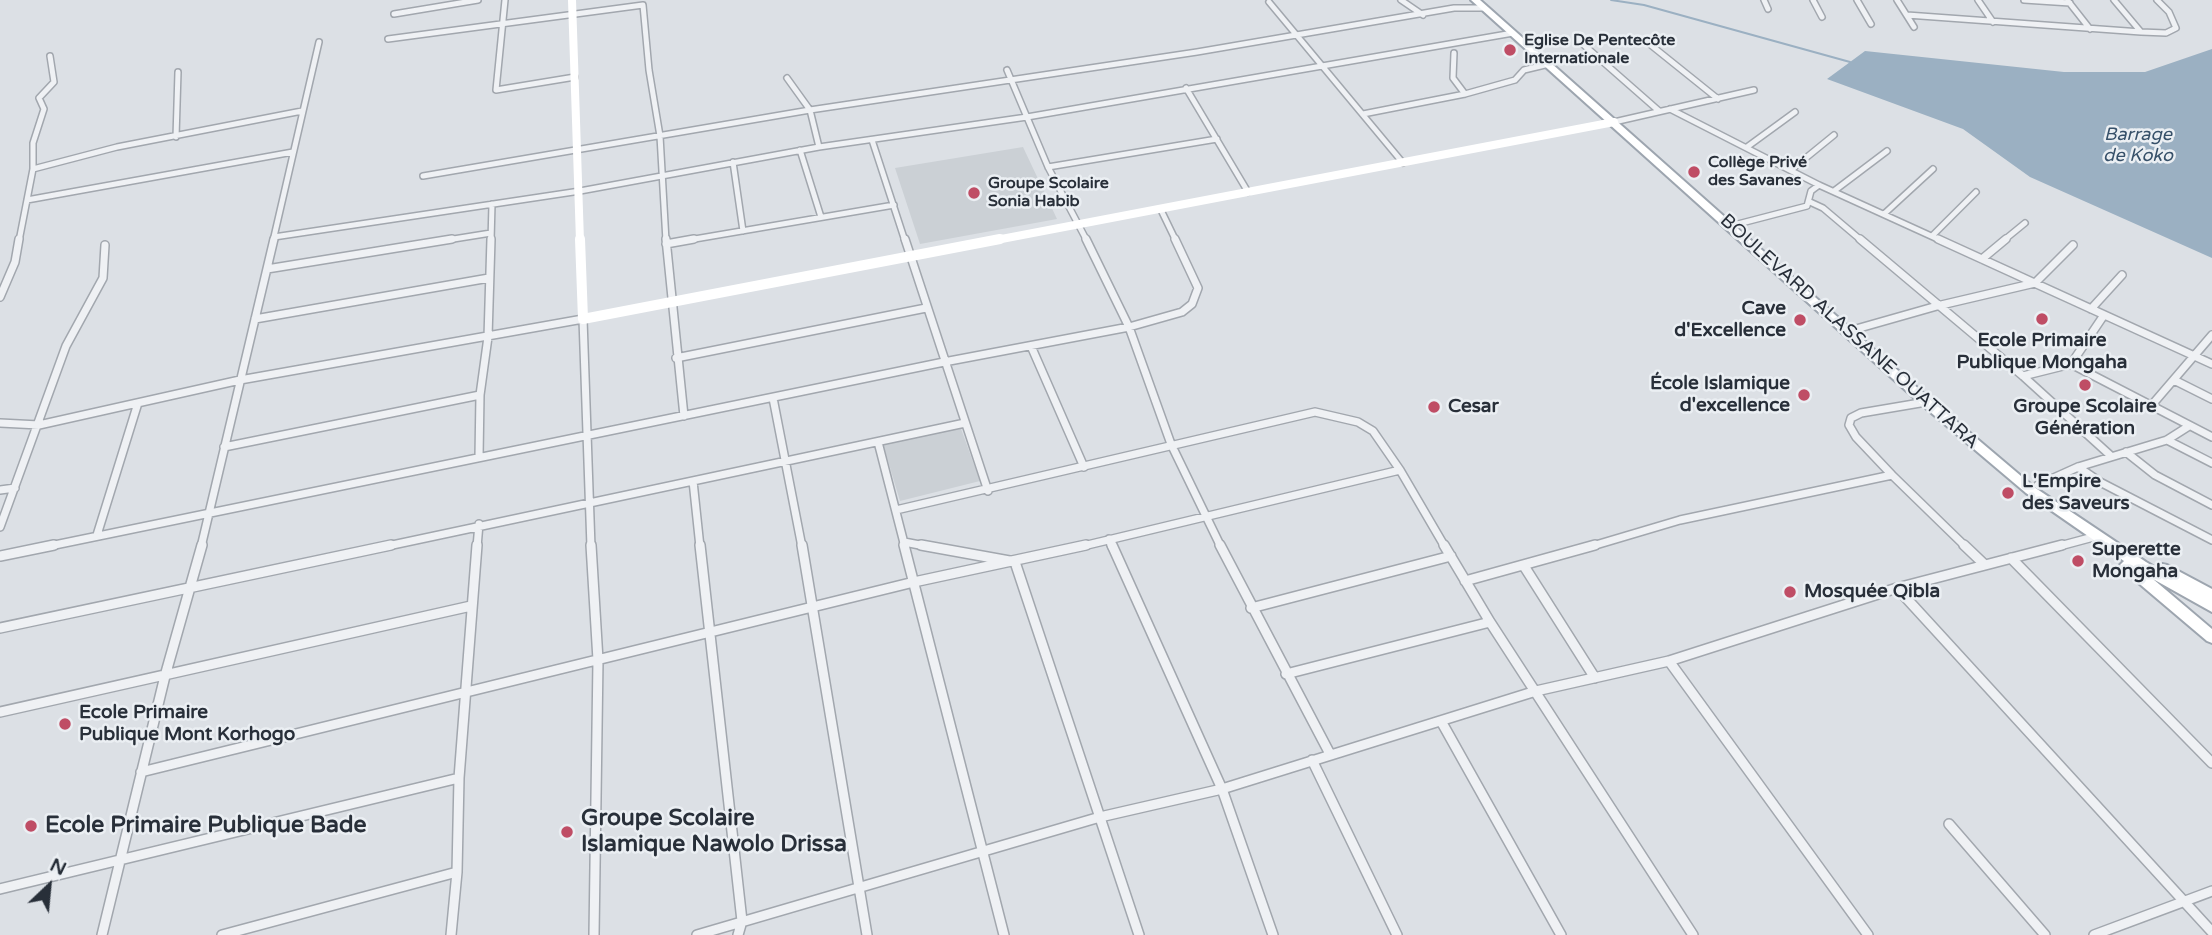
<!DOCTYPE html>
<html>
<head>
<meta charset="utf-8">
<style>
  body { margin:0 }
  #map { position:relative; width:2212px; height:935px; overflow:hidden; background:#dce0e5; font-family:"Varela Round",sans-serif }
  canvas { display:block }
  .north { position:absolute; left:14px; top:851px; width:70px; height:70px; -webkit-text-stroke:5px #ebeff3; paint-order:stroke; rotate:26deg; font-size:19px; font-weight:700; line-height:28px; text-align:center; color:#282f39 }
  .north::after { content:''; display:block; margin:auto; width:24px; height:32px; background:#282f39; clip-path:polygon(50% 0,100% 100%,50% 72%,0 100%) }
</style>
</head>
<body>
<div id="map">
<canvas width="2212" height="935"></canvas>
<div class="north">N</div>
</div>
<script>
const c = document.querySelector('canvas').getContext('2d');
c.lineJoin = 'round';
function paint(path, color) {
  c.fillStyle = color;
  c.fill(path, 'evenodd');
}
function poly(rows) {
  const path = new Path2D();
  for (const r of rows) {
    path.moveTo(r[0], r[1]);
    for (let i = 2; i < r.length; i += 2) path.lineTo(r[i], r[i + 1]);
  }
  return path;
}
function stroke(path, color, width, dash) {
  c.strokeStyle = color;
  c.lineWidth = width;
  c.lineCap = dash ? 'butt' : 'round';
  c.setLineDash(dash || []);
  c.stroke(path);
}
function write(font, color, halo, rows, align = 'center') {
  c.font = font + ' "Varela Round",sans-serif';
  c.lineWidth = 5;
  c.setLineDash([]);
  c.textBaseline = 'middle';
  c.strokeStyle = halo;
  c.fillStyle = color;
  for (const [text, x, y, turn = 0] of rows) {
    c.save();
    c.translate(x, y);
    c.rotate((+turn || 0) * Math.PI / 180);
    c.textAlign = isNaN(turn) ? turn : align;
    if (halo) c.strokeText(text, 0, 0);
    c.fillText(text, 0, 0);
    c.restore();
  }
}
paint(poly([
  [1023,147,1057,219,920,244,895,168],
  [960,426,980,481,900,501,883,444]
]), '#cbd0d5');
paint(poly([
  [2212,49,2212,258,2030,177,1963,129,1827,79,1865,51,2064,72,2145,72]
]), '#9bb0c2');
stroke(poly([
  [1611,0,1644,5,1850,62]
]), '#9bb0c2', 2);
const streetFar2 = poly([
  [505,0,496,90,575,77],
  [1401,0,1423,15],
  [1764,0,1768,9],
  [1813,0,1822,17],
  [1857,0,1871,24],
  [1897,0,1914,27],
  [1978,0,1993,22],
  [2024,0,2070,3],
  [2068,1,2090,29],
  [1269,2,1403,163],
  [394,14,478,0],
  [1907,15,2141,32,2114,0],
  [2141,32,2166,33,2176,28,2169,12,2157,0],
  [388,39,643,5,649,70,660,136,666,241],
  [1577,39,1659,111],
  [1647,42,1718,99],
  [1454,53,1453,78,1465,94],
  [1007,70,1048,167,1087,241],
  [787,78,810,110,819,147],
  [1186,88,1248,192],
  [1670,109,1819,185,1942,241],
  [1363,114,1465,94,1515,80,1524,70,1549,64],
  [1614,122,1754,90],
  [176,137,178,72],
  [872,140,905,241],
  [1747,147,1795,112],
  [800,150,821,217],
  [733,162,743,231],
  [1048,167,1217,139],
  [33,169,117,147,302,111],
  [1791,170,1834,135],
  [423,176,810,110,1197,52,1454,8,1483,8],
  [1834,191,1887,151],
  [27,200,293,152],
  [1810,202,1823,208,1862,241],
  [1161,210,1176,241],
  [1884,214,1933,169],
  [1734,225,1807,206,1811,191,1819,185],
  [1933,235,1976,192],
  [274,237,580,191,819,147,1027,117,1513,33],
  [19,241,33,169,33,143,44,109,39,98,54,82,50,56],
  [273,241,319,42],
  [441,241,491,233],
  [491,241,492,204],
  [683,241,894,205],
  [2003,241,2025,223]
]);
const streetFar1 = poly([
  [666,239,684,416],
  [905,239,988,491],
  [1086,239,1129,327,1171,444,1221,547],
  [1860,239,2023,376,2111,456],
  [1938,239,2212,364],
  [666,244,694,239],
  [1982,259,2006,239],
  [267,269,452,239],
  [0,297,15,262,19,239],
  [2091,309,2122,275],
  [255,319,489,278],
  [1849,331,1937,306,2035,283,2073,245],
  [1031,346,1084,467],
  [676,358,926,308],
  [2071,364,2212,437],
  [2023,376,2071,364,2104,315],
  [2174,380,2212,399],
  [773,398,802,547],
  [1926,402,1861,413,1851,418,1849,425,1856,437,1892,475,1966,547],
  [2151,406,2212,335],
  [0,423,39,425,240,380,583,319,591,547],
  [2167,440,2212,463],
  [878,442,905,547],
  [224,447,480,395],
  [2126,452,2155,475,2212,505],
  [479,457,480,395,488,337,491,239],
  [2078,467,2100,482,2212,540],
  [693,481,700,547],
  [2038,485,2078,467,2167,440,2189,426],
  [0,490,15,488],
  [896,510,1315,412,1358,422,1373,431,1400,470,1445,547],
  [0,527,66,346,103,278,105,245],
  [97,535,138,403],
  [1109,539,1112,547],
  [904,542,930,547],
  [45,547,944,362,1129,327,1182,312,1192,304,1198,288,1175,239],
  [201,547,274,239],
  [383,547,965,423],
  [477,547,479,524],
  [1079,547,1400,470],
  [1589,547,1680,520,1892,475],
  [2056,547,2097,536]
]);
const street = poly([
  [591,545,598,660,594,935],
  [700,545,742,921,738,935],
  [802,545,867,935],
  [904,545,1004,935],
  [921,545,1015,562,1139,935],
  [1112,545,1222,789,1273,935],
  [1220,545,1330,754],
  [1444,545,1490,622,1693,935],
  [1964,545,1985,565],
  [0,556,54,545],
  [2011,558,2212,763],
  [1524,566,1595,678],
  [1465,581,1595,545],
  [1897,588,2212,932],
  [1251,608,1451,556],
  [0,628,391,545],
  [1669,661,1868,935],
  [1286,674,1490,622],
  [0,712,471,606],
  [1441,721,1561,935],
  [1312,760,1397,935],
  [141,772,914,582,1086,545],
  [1949,824,2045,935],
  [0,889,459,778],
  [102,935,165,676,202,545],
  [222,935,457,872],
  [451,935,457,872,459,778,477,545],
  [697,935,1100,817,1222,789,1536,691,1669,661,1897,588,2062,545],
  [2094,935,2212,891]
]);
const primary = poly([
  [1471,0,1480,0,1930,399,2034,487,2146,562,2156,568,2162,564,2167,565,2212,589,2212,612,2153,579,2212,629,2212,643,2207,641,2122,569,2120,565,2124,561,2026,493,1922,405,1471,0]
]);
stroke(streetFar2, '#a2a7ae', 8);
stroke(streetFar1, '#a2a7ae', 10);
stroke(street, '#a2a7ae', 12);
stroke(primary, '#9da5af', 4);
stroke(streetFar2, '#eff1f4', 5);
stroke(streetFar1, '#eff1f4', 7);
stroke(street, '#eff1f4', 9);
stroke(poly([
  [572,0,580,241],
  [991,241,1614,122]
]), '#fff', 8);
stroke(poly([
  [580,239,583,319,1000,239]
]), '#fff', 10);
paint(primary, '#fff');
for (const [x, y, r, color] of [
  [1510,50,7,"#bf4d65"],
  [1694,172,7,"#bf4d65"],
  [974,193,7,"#bf4d65"],
  [2042,319,7,"#bf4d65"],
  [1800,320,7,"#bf4d65"],
  [2085,385,7,"#bf4d65"],
  [1804,395,7,"#bf4d65"],
  [1434,407,7,"#bf4d65"],
  [2008,493,7,"#bf4d65"],
  [2078,561,7,"#bf4d65"],
  [1790,592,7,"#bf4d65"],
  [65,724,7,"#bf4d65"],
  [31,826,7,"#bf4d65"],
  [567,832,7,"#bf4d65"]
]) {
  const dot = new Path2D();
  dot.arc(x, y, r, 0, 2 * Math.PI);
  c.fillStyle = color;
  c.fill(dot);
  stroke(dot, '#ebeff3', 2.5);
}
write('bold 16px', '#282f39', '#ebeff3', [
  ["Eglise De Pentecôte",1524,41],
  ["Internationale",1524,59],
  ["Collège Privé",1708,163],
  ["des Savanes",1708,181],
  ["Groupe Scolaire",988,184],
  ["Sonia Habib",988,202]
], 'left');
write('italic 18px', '#365069', '#ebeff3', [
  ["Barrage",2138,135],
  ["de Koko",2138,156]
]);
write('bold 19px', '#282f39', '#ebeff3', [
  ["Cave",1786,309,"right"],
  ["d'Excellence",1786,331,"right"],
  ["Ecole Primaire",2042,341,"center"],
  ["Publique Mongaha",2042,363,"center"],
  ["École Islamique",1790,384,"right"],
  ["d'excellence",1790,406,"right"],
  ["Cesar",1448,407],
  ["Groupe Scolaire",2085,407,"center"],
  ["Génération",2085,429,"center"],
  ["L'Empire",2022,482],
  ["des Saveurs",2022,504],
  ["Superette",2092,550],
  ["Mongaha",2092,572],
  ["Mosquée Qibla",1804,592],
  ["Ecole Primaire",79,713],
  ["Publique Mont Korhogo",79,735]
], 'left');
write('19px', '#282f39', '#ebeff3', [
  ["BOULEVARD ALASSANE OUATTARA",1849,332,42]
]);
write('bold 23px', '#282f39', '#ebeff3', [
  ["Groupe Scolaire",581,819],
  ["Islamique Nawolo Drissa",581,845],
  ["Ecole Primaire Publique Bade",45,826]
], 'left');
</script>
</body>
</html>
